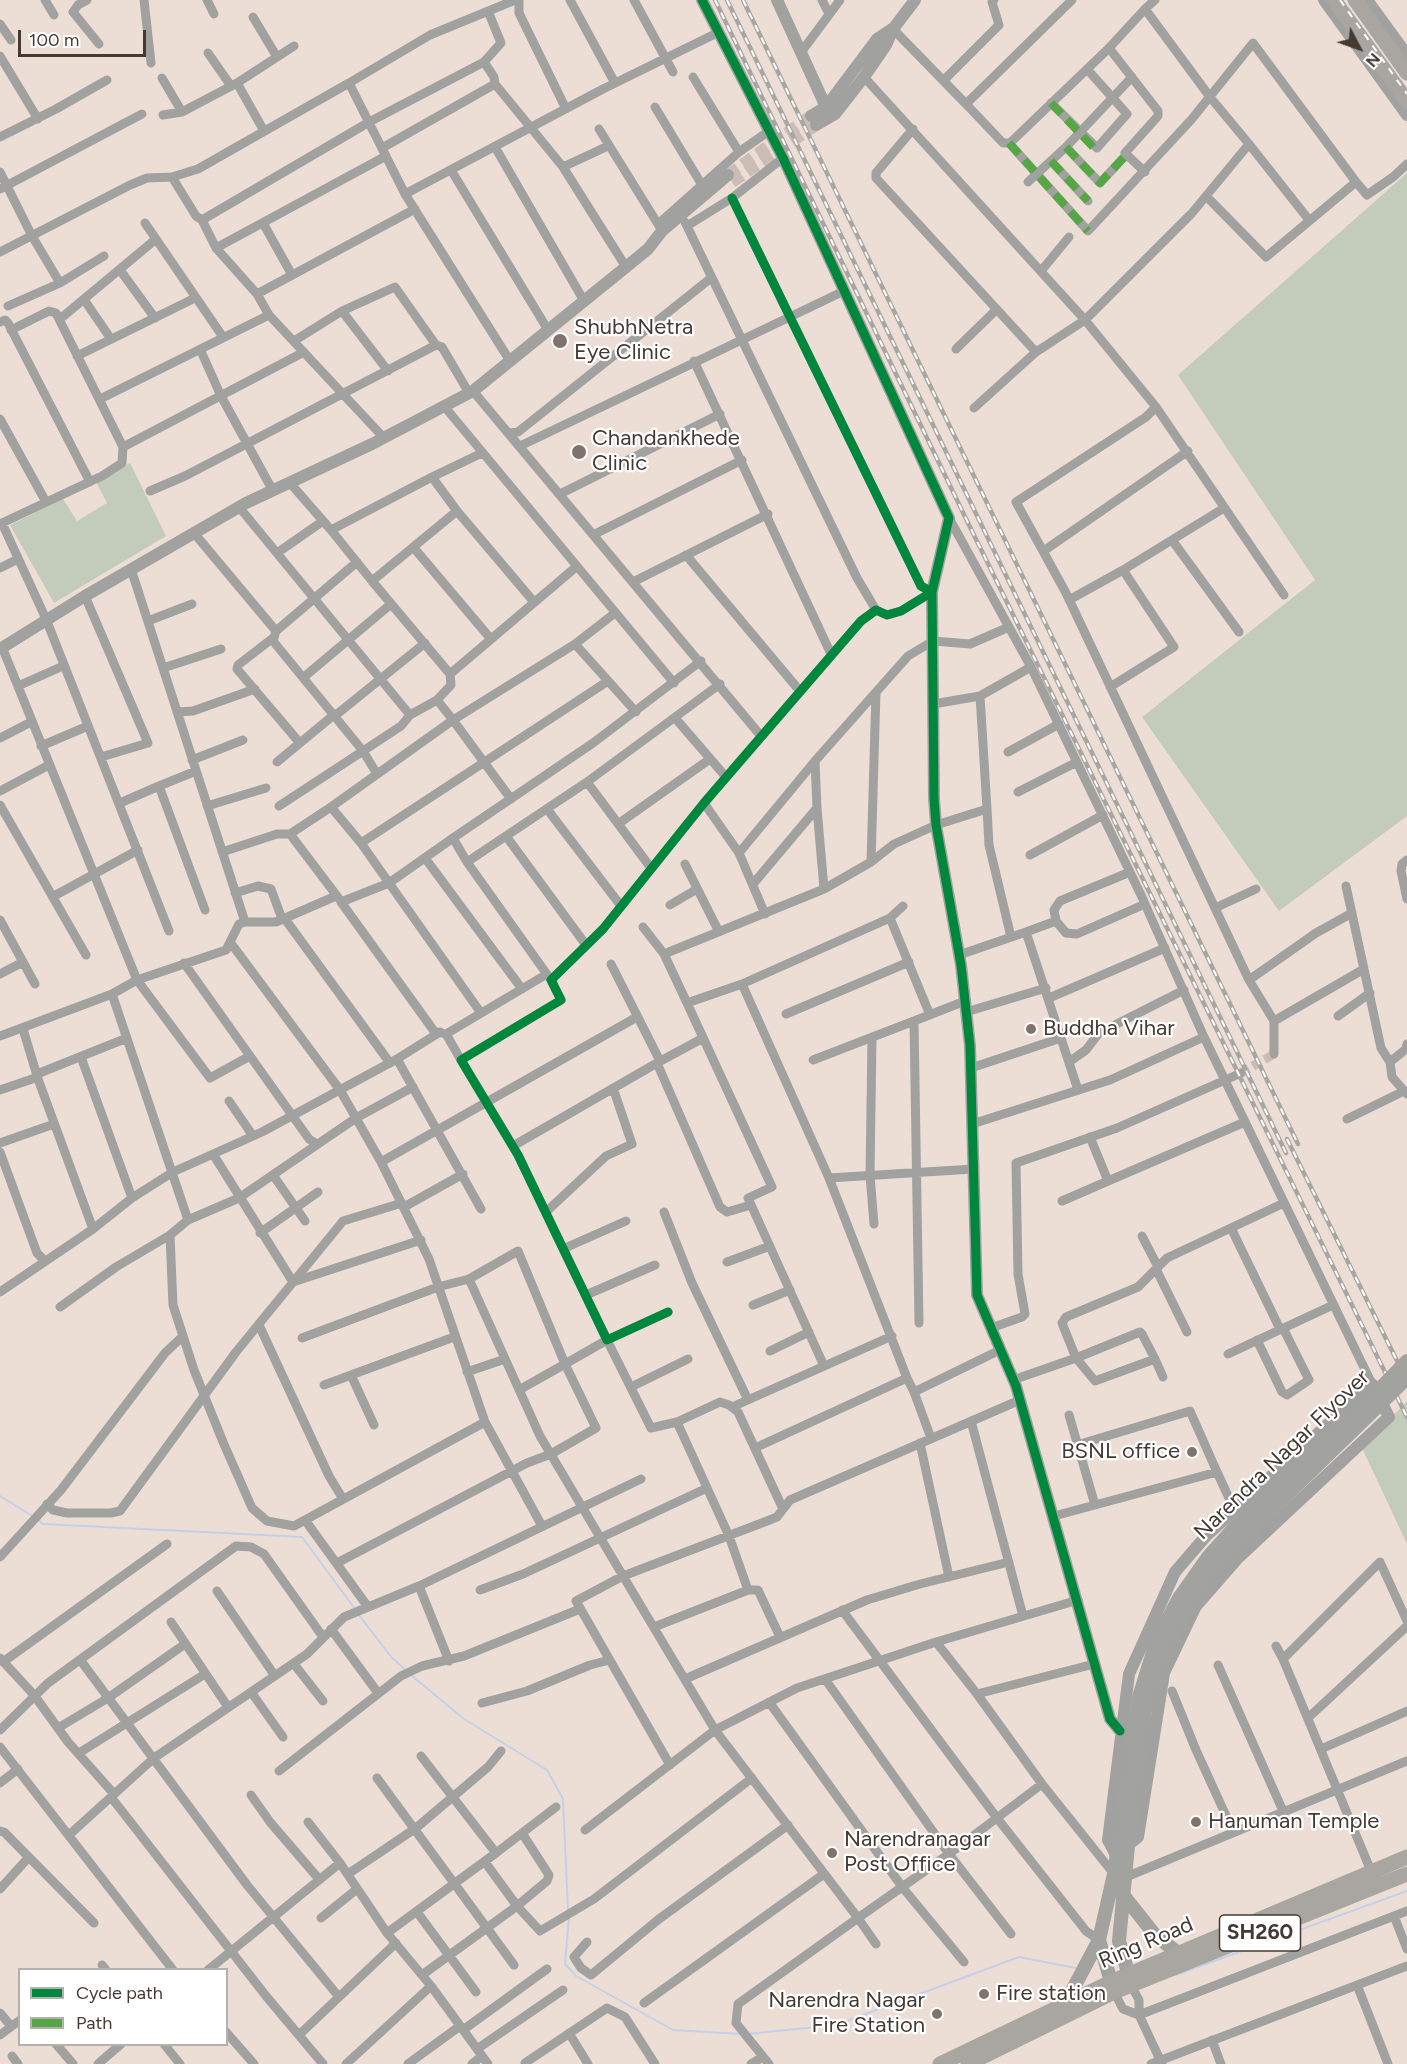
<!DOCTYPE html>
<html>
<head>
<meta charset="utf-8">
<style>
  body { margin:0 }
  #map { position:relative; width:1407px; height:2064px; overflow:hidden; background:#edded5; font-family:Figtree,sans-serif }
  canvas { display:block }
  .legend { position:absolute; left:18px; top:1968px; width:210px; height:78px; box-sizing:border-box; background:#fff; border:2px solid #b4b0ad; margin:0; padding:8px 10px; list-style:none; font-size:18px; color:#443a33 }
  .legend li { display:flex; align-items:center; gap:12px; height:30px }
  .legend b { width:30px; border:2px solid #b4b0ad }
  .north { position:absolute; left:1329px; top:18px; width:60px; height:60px; -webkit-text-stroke:4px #fff; paint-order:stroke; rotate:131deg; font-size:16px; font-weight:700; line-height:24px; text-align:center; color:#443a33 }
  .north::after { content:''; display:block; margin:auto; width:21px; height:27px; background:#443a33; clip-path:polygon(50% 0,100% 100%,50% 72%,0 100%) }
  .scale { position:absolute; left:18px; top:30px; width:128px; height:27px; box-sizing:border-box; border:3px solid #443a33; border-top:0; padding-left:8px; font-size:18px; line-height:21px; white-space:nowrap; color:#443a33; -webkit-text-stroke:4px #fff; paint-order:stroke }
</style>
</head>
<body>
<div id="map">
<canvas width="1407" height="2064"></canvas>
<ul class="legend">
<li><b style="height:8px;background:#00873e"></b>Cycle path</li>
<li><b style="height:8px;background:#55a644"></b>Path</li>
</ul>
<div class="north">N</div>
<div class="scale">100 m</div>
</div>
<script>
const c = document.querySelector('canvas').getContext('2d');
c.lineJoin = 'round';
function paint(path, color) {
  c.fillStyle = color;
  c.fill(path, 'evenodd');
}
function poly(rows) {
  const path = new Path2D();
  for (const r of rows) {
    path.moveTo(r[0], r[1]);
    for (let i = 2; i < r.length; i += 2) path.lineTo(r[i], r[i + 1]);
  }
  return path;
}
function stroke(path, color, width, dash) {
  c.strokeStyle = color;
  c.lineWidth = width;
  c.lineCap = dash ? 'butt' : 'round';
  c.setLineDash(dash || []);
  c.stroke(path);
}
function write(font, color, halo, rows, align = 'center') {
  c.font = font + ' Figtree,sans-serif';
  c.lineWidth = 4.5;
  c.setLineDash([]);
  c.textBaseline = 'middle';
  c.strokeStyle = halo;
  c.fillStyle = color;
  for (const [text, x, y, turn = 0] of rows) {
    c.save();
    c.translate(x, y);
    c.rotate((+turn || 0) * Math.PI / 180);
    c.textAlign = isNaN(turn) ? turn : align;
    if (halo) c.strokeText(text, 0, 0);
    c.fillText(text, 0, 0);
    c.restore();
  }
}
paint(poly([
  [1407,173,1407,816,1279,911,1142,717,1315,580,1178,375],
  [130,463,166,536,54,603,10,525,63,499,77,521,107,503,96,482],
  [1407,1401,1407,1544,1362,1448]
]), '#c3ccba');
stroke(poly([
  [0,1496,34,1517],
  [39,1521,43,1524,302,1537,355,1609],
  [358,1614,392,1658,407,1671],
  [411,1675,464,1719,547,1770,563,1799,568,1911],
  [569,1917,565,1964,576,1976,673,2030,742,2034],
  [1176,1975,1407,1891],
  [747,2034,836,2025,1019,1957,1076,1968]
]), '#c4d0e9', 2);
stroke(poly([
  [1241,1073,1274,1054]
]), '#cbbdb5', 9, [9, 4.5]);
stroke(poly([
  [728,175,811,116],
  [732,182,816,125]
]), '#cbbdb5', 12, [12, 6]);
stroke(poly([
  [45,0,54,15],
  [87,0,78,5,73,12,99,44],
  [144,0,151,63],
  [207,0,214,14],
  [519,0,519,13,566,109],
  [570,0,615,83],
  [634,0,673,72],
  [822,0,829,14],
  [253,17,277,57],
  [0,24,11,40],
  [893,29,966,104,1072,0],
  [1109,48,1158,111,1158,116,1125,153,1145,172],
  [802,51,840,0],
  [208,53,231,86],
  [0,56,38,119],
  [484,62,494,77,495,84,563,167,608,146],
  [693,77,739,152],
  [864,77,1085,320,1156,407],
  [162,78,182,112],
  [944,80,999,25,992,2,994,0],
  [1051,103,1097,148,1127,114,1087,69],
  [966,104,1003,143,1010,143,1109,48,1145,9],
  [655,107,702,185],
  [163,115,182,112,237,83],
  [599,129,661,229],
  [913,129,876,173,876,178,1036,352],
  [264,131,237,83,294,46],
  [0,137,56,109,107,80],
  [1009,143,1088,231,1191,120,1253,43,1356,182,1266,257,1206,196],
  [1249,144,1309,220],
  [495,147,584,301],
  [1066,147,1100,183,1126,155],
  [382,148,495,84],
  [386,156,216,248,257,294,415,209],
  [1051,161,1088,201],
  [563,167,626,267],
  [451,170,548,330],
  [0,172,32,236,60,283],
  [172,177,196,216,202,220,216,248],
  [1028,182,1066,147,1132,77],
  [1356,182,1367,195,1393,177,1407,164],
  [0,189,142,114],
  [405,194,603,89,719,32],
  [202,220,371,121,484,62,501,43,488,11],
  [685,222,857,578,876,610],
  [145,223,223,337],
  [263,223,292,275],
  [658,224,739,152,769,131],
  [687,226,732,198,783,158],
  [0,252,130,185,147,178,172,177,198,169,349,83],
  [120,270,155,318],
  [1041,271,1069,237],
  [257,294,269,315,384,438],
  [85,301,111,339],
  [8,306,60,283,104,256],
  [342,311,388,371],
  [60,319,156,239],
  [0,322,5,320,8,323,90,482],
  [11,330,49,311,56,313,123,447,122,463,102,476,2,523,46,619,169,931],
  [294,341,342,311,395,287,436,345],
  [200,349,221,396,273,491],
  [956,349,996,310],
  [77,356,195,298],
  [510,361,405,194,349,83,430,35,515,0],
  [694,361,831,654],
  [473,391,761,736],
  [100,399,269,315],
  [444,406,674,683],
  [974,408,1036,352,1085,320,1192,213,1249,144,1210,97,1145,9,1155,0],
  [0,419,46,502],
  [510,433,518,432,711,278],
  [520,446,844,291],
  [123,447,304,352],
  [290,483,331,530],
  [150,491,185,476,436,345,442,347,469,393],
  [560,494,720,414],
  [239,507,410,715,437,700],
  [457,511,432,477,482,453],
  [949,518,1031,667],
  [194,533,276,631],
  [593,535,742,460],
  [1172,540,1239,632],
  [414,548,490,638],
  [1045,550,1188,451],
  [277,553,323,521],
  [686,555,799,690],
  [357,562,276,631,273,641,363,751,401,726,410,715],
  [0,568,18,559],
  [131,569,245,922,276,922,336,896],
  [372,581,331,530,432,477],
  [633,582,768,514],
  [85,596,148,743,101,757],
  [1069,600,1123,570,1224,508],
  [534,602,457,511,372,581,450,674,576,567],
  [615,613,575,644,636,712],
  [148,621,192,604],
  [273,638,238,665,237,669,299,742],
  [2,647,137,980,226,950,239,924,245,922],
  [163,668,221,649],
  [450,674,451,685,437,700,453,720,331,807,361,843,608,681],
  [304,677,391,604],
  [18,686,63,666],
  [1110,687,1174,647,1123,570],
  [980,696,1031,667,1141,895,1204,1037],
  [933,704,980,696,987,809],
  [177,712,193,711,255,689],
  [336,715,425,643],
  [676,719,726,777],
  [0,738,31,722],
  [41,746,88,726],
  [1008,752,1059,724],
  [192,760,243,740],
  [277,762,335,714],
  [587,782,720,684],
  [159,786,196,771],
  [0,791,49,765],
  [1018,792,1077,762],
  [511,799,453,720,575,644],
  [120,803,159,786,205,910],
  [704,803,739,853],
  [0,805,86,955],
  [207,806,266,788],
  [279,806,363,751,377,774],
  [331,807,290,834,340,900],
  [817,808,824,889],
  [547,809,621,906],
  [618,824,710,759],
  [506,836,586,945],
  [361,843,389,883,453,838],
  [222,852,277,834,290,834],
  [1030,855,1103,815],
  [425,858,522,989],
  [1407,860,1402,864,1401,871,1407,899],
  [467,862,453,838,593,743,701,661],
  [871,862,876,692],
  [685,864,719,932],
  [753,884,817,808,815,761],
  [1346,886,1381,1048,1390,1062],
  [235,893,258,886,271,889,282,919],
  [54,896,138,850],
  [670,905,697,889],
  [1215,908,1256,889],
  [1352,913,1316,933,1249,980,1274,1021,1364,969],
  [765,914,739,853,815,761,908,656,933,641,970,644,1009,627],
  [890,918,903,906],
  [285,919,390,1063],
  [0,920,23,962,0,974],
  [1056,921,1054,910,1060,901,1130,872],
  [643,927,664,954],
  [1026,932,1056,921,1066,933,1077,934,1145,904],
  [230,942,340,1090,381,1162,429,1259,485,1422,542,1526],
  [959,955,1026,932,1078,1090],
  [23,962,35,984],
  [184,963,309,1139,317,1144],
  [611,964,660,1061],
  [551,980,467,862,587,782,651,868],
  [1249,980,1066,593,1016,502,1146,417,1156,407,1284,595],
  [742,984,890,918,930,1015],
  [1049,998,1165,948],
  [687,1003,664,954,824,889,871,862,894,844,936,825,987,809,989,845,1011,937],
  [966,1012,1046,988],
  [786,1014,909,962],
  [1338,1016,1370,993],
  [23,1029,38,1079,93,1229],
  [446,1034,434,1031,341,902,389,883,481,1013],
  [0,1036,112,994],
  [872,1037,870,1175,874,1224],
  [703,1038,657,1063,720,1207,727,1212,751,1205],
  [1407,1044,1406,1049,1390,1062,1392,1077,1407,1094],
  [1274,1054,1274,1021],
  [81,1057,132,1198],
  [397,1059,481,1209],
  [461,1060,446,1034,547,974],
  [813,1060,914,1021],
  [1069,1062,1086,1050,1099,1033,1184,990],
  [971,1068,1061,1038],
  [37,1074,127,1038],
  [413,1087,356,1118,239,1198,188,1220,170,1235,173,1305,194,1370,223,1442,252,1508,267,1521,294,1526,485,1422],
  [0,1090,38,1077],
  [229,1101,253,1136],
  [1347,1119,1404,1091],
  [972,1124,1110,1080,1204,1037,1372,1384],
  [1090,1137,1108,1181,1245,1122],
  [0,1143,54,1124],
  [513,1146,657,1063],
  [0,1152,37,1253,44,1260],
  [213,1154,293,1282],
  [381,1162,637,1017],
  [273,1175,305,1221],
  [1062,1201,1108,1181],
  [404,1207,463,1174],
  [547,1211,606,1156,632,1144,613,1088],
  [664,1212,692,1283,748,1400],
  [188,1220,112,994,137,980,210,1078,250,1056],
  [1231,1228,1280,1329],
  [260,1233,318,1192],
  [1142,1236,1158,1267],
  [565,1248,626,1221],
  [727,1262,770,1246],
  [1156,1269,1187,1332],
  [293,1282,421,1240],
  [0,1292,93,1229,132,1198,173,1172,262,1132,397,1059,440,1032],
  [586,1295,655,1265],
  [753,1305,790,1290],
  [60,1307,116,1267,170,1235],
  [668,1312,607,1340,518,1155,461,1060,561,1000,551,980,603,929,704,803,861,621,876,610,887,615,901,611,932,592,921,586,732,198],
  [919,1323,914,1021,965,1001],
  [259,1325,329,1476,343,1499],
  [991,1328,1022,1317,1025,1314,1018,1274,1016,1163,1117,1128,1241,1073],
  [302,1338,438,1287,469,1279],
  [1257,1340,1282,1392,1287,1395,1309,1380,1283,1328],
  [770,1351,809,1332],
  [1228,1354,1333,1305],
  [1155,1359,1095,1381,1076,1358,1140,1332,1142,1334,1155,1359,1163,1377],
  [824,1366,748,1198,772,1187,687,1003,742,984,829,1178],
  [467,1372,505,1359],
  [351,1375,374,1425],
  [907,1378,829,1178,973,1169],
  [1013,1380,1076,1358,1062,1323,1066,1317,1138,1287,1167,1258,1284,1203],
  [324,1385,454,1337],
  [631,1387,688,1359],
  [914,1392,931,1438],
  [732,1407,892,1336],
  [971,1421,1023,1616],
  [920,1443,949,1577],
  [1077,1445,1190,1411,1217,1472],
  [755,1448,907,1378,914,1392,1000,1350],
  [47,1504,53,1510,67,1513,111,1513,120,1511,236,1352,343,1221,402,1203],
  [1095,1505,1217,1472,1235,1511],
  [1054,1516,1095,1505,1069,1415],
  [305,1520,368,1607],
  [0,1557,61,1490,165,1353,182,1337],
  [337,1563,527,1463,551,1454,596,1428,565,1364,519,1390],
  [419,1586,449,1661],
  [480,1590,523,1574,707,1488],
  [748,1590,758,1590,780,1637],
  [217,1591,275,1676],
  [842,1610,997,1818,1086,1931,1099,1940],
  [171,1622,228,1707],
  [654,1627,748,1590,729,1536,677,1422],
  [331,1629,378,1693],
  [936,1642,1078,1600],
  [1276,1646,1283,1659,1380,1562,1407,1621],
  [0,1658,34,1695,68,1742,114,1794],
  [1283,1659,1371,1871],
  [81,1661,247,1885,339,1997],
  [3,1662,167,1544],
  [294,1664,323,1701],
  [1218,1665,1283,1811],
  [685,1679,867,1600,920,1584,1009,1562],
  [825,1679,949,1854,1011,1934],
  [1172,1691,1196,1750,1233,1831],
  [251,1692,283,1737],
  [977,1694,1094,1664],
  [769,1702,903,1888,964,1962],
  [482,1703,527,1691,590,1665,610,1660],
  [1308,1718,1407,1626],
  [58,1728,108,1698,185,1644],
  [0,1730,48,1683,236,1546,251,1547,264,1554,323,1637],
  [0,1747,173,1970],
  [1321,1749,1407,1711],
  [79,1753,205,1674],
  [670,1765,576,1601,623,1576,540,1436,469,1279,518,1251,565,1364,607,1340,651,1428,677,1422,720,1402,729,1405,738,1412,783,1509],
  [279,1771,401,1676,422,1666,464,1656,580,1609],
  [377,1778,514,1965],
  [0,1783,18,1769],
  [1042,1784,949,1854,858,1918,715,1730,797,1688,936,1642,977,1694,1042,1784,1114,1874],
  [251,1795,270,1822,318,1878],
  [111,1797,266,1996,323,2064],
  [308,1822,340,1863],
  [585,1830,715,1730,623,1576,767,1521,777,1517,790,1500,1020,1400],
  [0,1831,4,1832,94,1923],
  [522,1833,549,1875,547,1881,517,1906,540,1931,594,1899,752,1778],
  [69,1835,154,1758,307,1654,344,1617,419,1586,641,1479],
  [496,1853,556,1807],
  [348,1874,416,1828,488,1767,501,1751],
  [1126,1877,1407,1761],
  [0,1889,28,1858],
  [417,1912,476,1992],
  [1394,1916,1407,1949],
  [321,1918,357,1889],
  [387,1933,496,1853,421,1756],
  [587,1942,574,1957,581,1968,591,1975,659,1919,788,1825],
  [102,1965,106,1970],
  [208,1970,340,1863,387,1933,431,1986,488,2064],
  [422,1975,517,1906,485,1862],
  [1131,1985,1139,2000,1139,2015,1162,2064],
  [1357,1985,1388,2064],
  [1114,1992,1123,2009,1139,2015,1407,1911],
  [644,2003,824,1874],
  [0,2013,11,2026],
  [463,2030,547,1969],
  [226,2032,254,2064],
  [569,2033,588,2064],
  [300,2034,396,1943],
  [0,2035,20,2020],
  [1212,2040,1221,2064],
  [56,2044,73,2064],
  [164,2044,180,2064],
  [477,2049,563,1990],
  [12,2056,18,2064],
  [525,2063,607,2008,625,2017,655,2064],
  [98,2064,121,2044],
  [346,2064,431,1986],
  [408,2064,460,2026],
  [472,2064,482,2056],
  [751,2064,763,2057],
  [769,2064,736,2023,738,2004,858,1918,876,1944],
  [1151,2064,1407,1966]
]), '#a1a2a0', 9);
stroke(poly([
  [702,0,783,158,949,518,932,592,934,798,936,825,961,965,970,1046,977,1295,1016,1386,1110,1719,1120,1731],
  [777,0,826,107],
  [1324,0,1407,115],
  [1367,0,1407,55],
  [811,116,826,107,877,39,892,29],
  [816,125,835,114,864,77,886,45,893,29,915,0],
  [0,649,85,596,246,503,372,444,473,391,626,267,648,249,662,231,728,175],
  [1116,1855,1108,1840,1129,1674,1175,1572,1206,1536,1372,1384,1389,1417,1238,1558,1196,1606,1164,1673,1138,1837,1128,1845]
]), '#a1a2a0', 12);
stroke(poly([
  [1129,1835,1119,1941,1131,1983],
  [1124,1896,1155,1935,1178,1953],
  [1099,1940,1114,1992],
  [1065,2004,1099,1940,1114,1874,1139,1697,1157,1639,1179,1598,1208,1557,1235,1527,1371,1398]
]), '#a2a29e', 14);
stroke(poly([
  [1334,0,1407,101],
  [1355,0,1407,73],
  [940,2064,1111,1982,1407,1857],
  [968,2064,1114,1992,1407,1874]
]), '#a9a6a1', 15);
const rail = poly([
  [715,0,971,529,1407,1417],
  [727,0,1286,1153],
  [743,0,1298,1144],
  [1340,0,1407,94],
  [1287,1139,1407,1381]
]);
stroke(rail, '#a9a5a1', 4.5);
stroke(rail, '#fff', 2, [7]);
stroke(poly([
  [1371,1398,1407,1361],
  [1129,1835,1145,1711,1168,1641,1190,1600,1230,1550,1407,1378]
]), '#a2a29e', 14);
stroke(poly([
  [1051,103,1094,148],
  [1009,143,1088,231],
  [1066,147,1100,183,1126,155],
  [1051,161,1088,201]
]), '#55a644', 8, [15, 8]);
stroke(poly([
  [702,0,783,158,949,518,932,592,934,798,936,825,961,965,970,1046,977,1295,1016,1386,1110,1719,1120,1731],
  [668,1312,607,1340,518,1155,461,1060,561,1000,551,980,603,929,704,803,861,621,876,610,887,615,901,611,932,592,921,586,732,198]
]), '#00873e', 9);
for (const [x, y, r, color] of [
  [560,341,8,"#7f736c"],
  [579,452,8,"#7f736c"],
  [1031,1029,6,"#7f736c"],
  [1192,1452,6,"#7f736c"],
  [1196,1822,6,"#7f736c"],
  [832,1853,6,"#7f736c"],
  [984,1994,6,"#7f736c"],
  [937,2014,6,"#7f736c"]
]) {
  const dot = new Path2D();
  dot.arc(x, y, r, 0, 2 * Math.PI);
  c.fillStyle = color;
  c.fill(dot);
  stroke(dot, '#fff', 2);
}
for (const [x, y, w] of [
  [1260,1933,81]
]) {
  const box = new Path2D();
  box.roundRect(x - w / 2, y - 18, w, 36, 4.5);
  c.fillStyle = '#fff';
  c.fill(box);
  stroke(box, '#443a33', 1.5);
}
write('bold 21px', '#443a33', null, [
  ["SH260",1260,1933]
]);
write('22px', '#443a33', '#fff', [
  ["ShubhNetra",574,328],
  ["Eye Clinic",574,353],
  ["Chandankhede",592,439],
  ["Clinic",592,464],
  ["Buddha Vihar",1043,1029],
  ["BSNL office",1180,1452,"right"],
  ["Hanuman Temple",1208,1822],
  ["Narendranagar",844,1840],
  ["Post Office",844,1865],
  ["Fire station",996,1994],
  ["Narendra Nagar",925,2001,"right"],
  ["Fire Station",925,2026,"right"]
], 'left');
write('22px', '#443a33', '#fff', [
  ["Narendra Nagar Flyover",1282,1455,-44],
  ["Ring Road",1146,1943,-23]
]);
</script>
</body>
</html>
